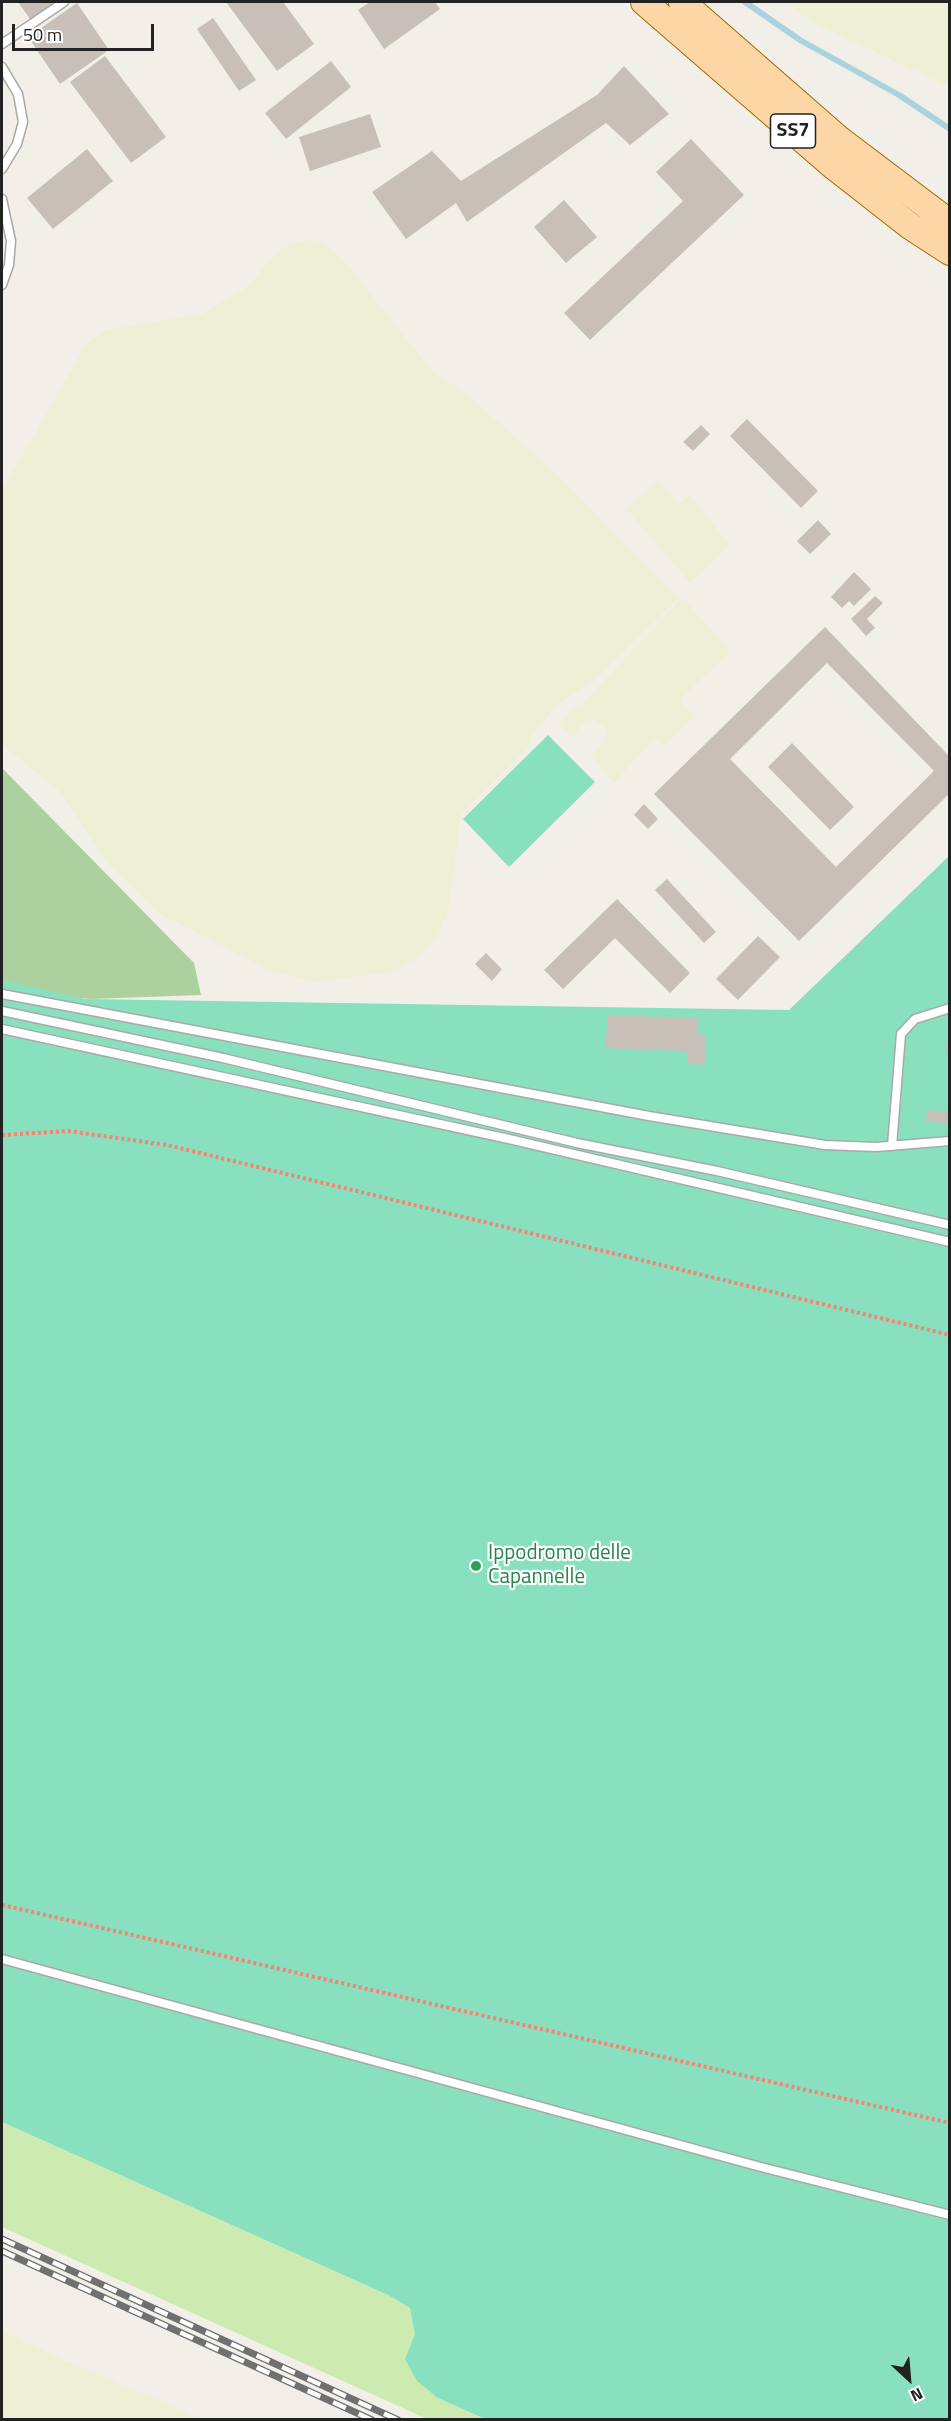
<!DOCTYPE html>
<html>
<head>
<meta charset="utf-8">
<style>
  body { margin:0 }
  #map { position:relative; width:951px; height:2421px; overflow:hidden; background:#f2efe9; font-family:"Titillium Web",sans-serif }
  canvas { display:block }
  .frame { position:absolute; inset:0; border:3px solid #222; pointer-events:none }
  .north { position:absolute; left:879px; top:2349px; width:60px; height:60px; -webkit-text-stroke:4px #fff; paint-order:stroke; rotate:154deg; font-size:16px; font-weight:700; line-height:24px; text-align:center; color:#222 }
  .north::after { content:''; display:block; margin:auto; width:21px; height:27px; background:#222; clip-path:polygon(50% 0,100% 100%,50% 72%,0 100%) }
  .scale { position:absolute; left:12px; top:24px; width:142px; height:27px; box-sizing:border-box; border:3px solid #222; border-top:0; padding-left:8px; font-size:18px; line-height:21px; white-space:nowrap; color:#222; -webkit-text-stroke:4px #fff; paint-order:stroke }
</style>
</head>
<body>
<div id="map">
<canvas width="951" height="2421"></canvas>
<div class="frame"></div>
<div class="north">N</div>
<div class="scale">50 m</div>
</div>
<script>
const c = document.querySelector('canvas').getContext('2d');
c.lineJoin = 'round';
function paint(path, color) {
  c.fillStyle = color;
  c.fill(path, 'evenodd');
}
function poly(rows) {
  const path = new Path2D();
  for (const r of rows) {
    path.moveTo(r[0], r[1]);
    for (let i = 2; i < r.length; i += 2) path.lineTo(r[i], r[i + 1]);
  }
  return path;
}
function stroke(path, color, width, dash) {
  c.strokeStyle = color;
  c.lineWidth = width;
  c.lineCap = dash ? 'butt' : 'round';
  c.setLineDash(dash || []);
  c.stroke(path);
}
function write(font, color, halo, rows, align = 'center') {
  c.font = font + ' "Titillium Web",sans-serif';
  c.lineWidth = 4.5;
  c.setLineDash([]);
  c.textBaseline = 'middle';
  c.strokeStyle = halo;
  c.fillStyle = color;
  for (const [text, x, y, turn = 0] of rows) {
    c.save();
    c.translate(x, y);
    c.rotate((+turn || 0) * Math.PI / 180);
    c.textAlign = isNaN(turn) ? turn : align;
    if (halo) c.strokeText(text, 0, 0);
    c.fillText(text, 0, 0);
    c.restore();
  }
}
paint(poly([
  [787,2,949,2,949,87,810,21],
  [312,239,326,245,343,259,437,377,461,389,553,471,679,598,590,684,559,703,533,734,527,749,461,815,448,911,437,938,416,959,390,972,317,982,269,970,158,913,106,862,60,792,2,745,2,490,86,344,103,332,117,328,202,314,250,285,267,262,286,246],
  [658,480,679,504,690,495,730,545,690,583,626,509],
  [681,599,686,601,730,651,680,700,694,717,663,747,655,738,614,783,591,756,605,740,605,728,593,719,585,722,571,738,559,725,571,709,582,704],
  [2,2331,64,2360,203,2419,2,2419]
]), '#eef0d5');
paint(poly([
  [2,2122,388,2295,410,2308,416,2334,405,2359,438,2398,485,2419,427,2419,2,2227]
]), '#cdebb0');
paint(poly([
  [2,768,194,963,201,995,91,999,69,997,2,981]
]), '#add19e');
paint(poly([
  [548,735,595,782,509,867,463,819],
  [949,856,949,2419,485,2419,438,2398,417,2381,405,2359,415,2334,410,2308,388,2295,2,2122,2,980,85,999,789,1010]
]), '#88e0be');
stroke(poly([
  [745,2,800,40,899,95,950,129]
]), '#aad3df', 6);
paint(poly([
  [18,2,64,2,33,23],
  [226,2,283,2,314,44,277,71],
  [370,2,435,2,440,9,384,49,358,10],
  [77,3,109,50,60,84,28,37],
  [213,18,256,80,239,91,197,29],
  [105,56,166,137,131,163,70,82],
  [331,61,351,87,286,139,265,113],
  [624,66,669,114,630,145,606,123,467,222,456,203,406,239,372,192,432,151,461,181,597,95],
  [370,114,381,147,310,171,299,137],
  [691,139,744,195,590,340,564,313,683,201,656,172],
  [87,149,113,181,53,229,27,198],
  [564,200,597,237,566,263,534,227],
  [747,419,818,491,801,508,730,436],
  [701,425,710,434,693,451,683,442],
  [818,520,831,534,810,554,797,541],
  [854,572,871,589,854,606,849,601,842,608,831,597],
  [875,596,883,603,867,619,875,628,866,636,851,619],
  [825,627,950,757,950,793,799,941,654,794],
  [827,663,934,771,836,867,730,759],
  [792,743,854,807,830,830,768,767],
  [644,804,658,819,648,829,634,815],
  [667,879,716,932,704,943,655,890],
  [617,899,690,973,670,993,615,938,563,989,544,970],
  [758,936,780,957,738,1000,716,979],
  [486,953,502,969,492,981,475,964],
  [607,1015,698,1018,697,1034,706,1035,706,1064,688,1063,688,1051,606,1048],
  [950,1044,950,1059,948,1059,946,1045],
  [927,1110,950,1112,950,1124,926,1121]
]), '#c7bfb8');
const lane = poly([
  [2,44,64,2],
  [2,67,18,94,23,122,17,144,2,169],
  [2,199,11,241,9,265,2,285],
  [2,994,649,1116,825,1145,876,1147,950,1141],
  [2,1011,223,1058,577,1143,717,1171,950,1225],
  [2,1029,509,1139,950,1242],
  [892,1146,901,1034,915,1019,950,1008],
  [2,1959,757,2166,950,2215]
]);
const primary = poly([
  [644,2,832,165,910,226,950,252],
  [682,2,840,140,950,223]
]);
stroke(lane, '#a9a9a9', 11);
stroke(primary, '#a06b00', 28);
stroke(poly([
  [2,1135,68,1131,167,1145,950,1335],
  [2,1905,950,2123]
]), '#fa8072', 4, [3, 3]);
stroke(lane, '#fff', 8);
stroke(primary, '#fcd6a4', 26);
const rail = poly([
  [2,2239,398,2420],
  [2,2251,372,2420]
]);
stroke(rail, '#707070', 7);
stroke(rail, '#fff', 4.5, [14]);
for (const [x, y, r, color] of [
  [476,1566,6,"#2e9e5b"]
]) {
  const dot = new Path2D();
  dot.arc(x, y, r, 0, 2 * Math.PI);
  c.fillStyle = color;
  c.fill(dot);
  stroke(dot, '#fff', 2);
}
for (const [x, y, w] of [
  [793,131,45]
]) {
  const box = new Path2D();
  box.roundRect(x - w / 2, y - 17, w, 34, 4.5);
  c.fillStyle = '#fff';
  c.fill(box);
  stroke(box, '#222', 1.5);
}
write('bold 20px', '#222', null, [
  ["SS7",793,131]
]);
write('21px', '#27864d', '#fff', [
  ["Ippodromo delle",488,1554],
  ["Capannelle",488,1578]
], 'left');
</script>
</body>
</html>
